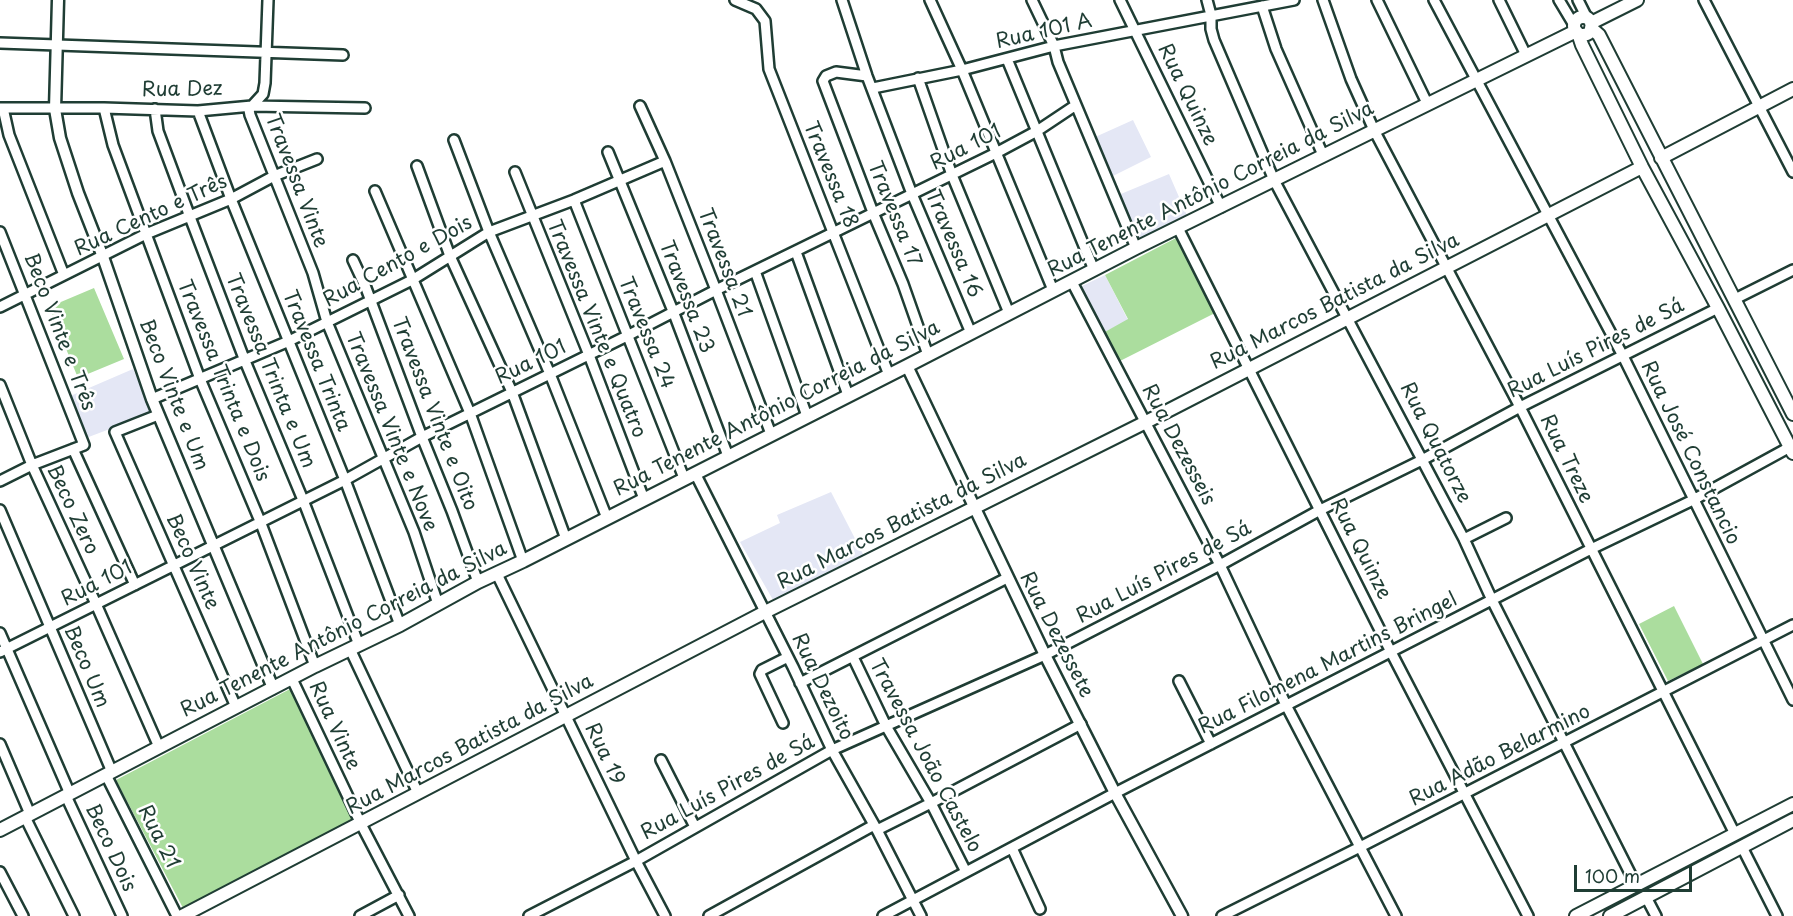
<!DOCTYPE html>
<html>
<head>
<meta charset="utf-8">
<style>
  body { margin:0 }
  #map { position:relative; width:1793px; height:916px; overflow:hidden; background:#fff; font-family:"Playpen Sans",sans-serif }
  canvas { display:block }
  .scale { position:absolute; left:1574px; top:865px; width:118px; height:27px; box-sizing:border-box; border:3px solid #1f3d34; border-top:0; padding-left:8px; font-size:18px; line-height:21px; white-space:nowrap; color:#1f3d34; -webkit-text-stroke:4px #fff; paint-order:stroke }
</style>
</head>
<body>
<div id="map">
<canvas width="1793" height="916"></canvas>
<div class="scale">100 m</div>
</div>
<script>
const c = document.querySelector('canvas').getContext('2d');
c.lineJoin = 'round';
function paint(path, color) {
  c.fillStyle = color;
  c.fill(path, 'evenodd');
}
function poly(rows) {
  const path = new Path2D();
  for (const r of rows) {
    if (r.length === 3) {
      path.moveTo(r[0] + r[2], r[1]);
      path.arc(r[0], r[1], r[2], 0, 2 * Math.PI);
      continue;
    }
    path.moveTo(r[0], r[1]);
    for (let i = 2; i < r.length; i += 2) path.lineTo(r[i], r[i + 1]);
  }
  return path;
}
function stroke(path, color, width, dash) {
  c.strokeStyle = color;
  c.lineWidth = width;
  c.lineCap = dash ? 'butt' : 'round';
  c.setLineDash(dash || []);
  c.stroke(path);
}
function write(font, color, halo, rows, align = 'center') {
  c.font = font + ' "Playpen Sans",sans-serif';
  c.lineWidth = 5;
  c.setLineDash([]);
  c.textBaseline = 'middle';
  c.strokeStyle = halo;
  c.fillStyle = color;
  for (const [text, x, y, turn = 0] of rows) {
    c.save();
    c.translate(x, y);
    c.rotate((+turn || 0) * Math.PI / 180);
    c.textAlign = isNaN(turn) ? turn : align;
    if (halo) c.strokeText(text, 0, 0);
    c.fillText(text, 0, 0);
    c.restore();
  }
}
paint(poly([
  [1133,120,1151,157,1111,177,1093,138],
  [1169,174,1189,220,1184,223,1175,220,1167,225,1165,232,1138,244,1116,196],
  [1105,275,1128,320,1103,333,1080,287],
  [133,369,152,413,86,438,68,397],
  [831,492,864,556,773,600,740,542,780,523,777,515]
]), '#e4e7f5');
paint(poly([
  [1176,238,1215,313,1118,362,1103,333,1128,319,1105,275],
  [94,288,124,359,78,378,49,307],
  [1674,606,1703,664,1668,681,1639,624],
  [290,689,354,819,183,908,116,780]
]), '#abdd9e');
const minor = poly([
  [268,0,265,83,263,94,252,106,249,110,250,115,313,273,327,322,414,532,438,604],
  [735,0,756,9,765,21,769,69,889,375],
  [842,0,867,76,912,194,971,333],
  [930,0,962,70,1053,290],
  [1032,0,1054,46,1058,62,1136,248],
  [1120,0,1221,207],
  [1207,0,1211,15,1211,29,1214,40,1274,180,1464,539,1492,600,1636,885],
  [1323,0,1351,79,1374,130,1520,407,1735,834],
  [1377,0,1427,103],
  [1434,0,1623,356,1793,700],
  [1499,0,1526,55],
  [1559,0,1574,25],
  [1578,0,1587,18],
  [1704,0,1793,172],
  [1262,6,1276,49,1323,155],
  [0,43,343,55],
  [1007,59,1094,270],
  [867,76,836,72,826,76,823,81,874,215,903,284,928,355],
  [918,78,952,175,1009,313],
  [873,88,962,70,1054,46,1294,0],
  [640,106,665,161,716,290,771,434],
  [0,108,104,108,198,111,252,106,365,108],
  [3,108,9,135,64,275],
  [104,108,113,145,200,379,260,521,315,666],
  [155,109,158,131,190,217,245,361,303,500,359,645],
  [198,111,231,199,345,480,400,625],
  [454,140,489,232,550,374,607,518],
  [608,152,673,311,728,456],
  [417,166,450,256,512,392,566,539],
  [515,172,589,355,644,499],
  [375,191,470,413,523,561],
  [574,200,684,478],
  [1178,228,1391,652,1528,916],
  [0,232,84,445,32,465,0,481],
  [796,252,848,395],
  [353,260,366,288,422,437,452,511,478,582],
  [755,271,807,416],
  [1072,282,1220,565,1286,705,1396,916],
  [1735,299,1793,270],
  [0,307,146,234,231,199,274,176,317,159],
  [0,385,32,465,96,604,159,747],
  [152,399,289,341,412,280,489,232,574,200,665,161],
  [158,415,115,432,236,707],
  [73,449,135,585],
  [695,473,793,667,832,750,877,830,921,916],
  [0,510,112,772],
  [1464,539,1506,518],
  [497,574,636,861,665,916],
  [0,633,70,794],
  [350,649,418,793],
  [0,652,345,480,422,437,627,336,716,290,996,153,1037,131,1076,105],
  [853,657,886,726,931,803,966,872],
  [292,679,361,824,409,916],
  [1179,681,1211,744],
  [800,683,1007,578],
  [783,723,760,674,762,670,788,657],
  [0,744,30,814],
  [661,760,695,827],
  [106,775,177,916],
  [66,796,122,916],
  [25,817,74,916],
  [877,830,931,803,1081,724],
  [1742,847,1777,916],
  [1012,848,1040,909],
  [0,872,23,916],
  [1646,897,1656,916],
  [360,916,399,895],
  [529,916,636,861,832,750,1045,655,1220,565,1320,510,1422,460,1520,407,1718,308],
  [709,916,874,825],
  [883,916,1115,793,1591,549,1693,500,1790,447],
  [1222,916,1360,847,1793,625]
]);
const tertiary = poly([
  [58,0,55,109,60,138,78,193,103,257,152,399,273,688],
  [907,366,1045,655,1115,793,1182,916]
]);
const secondary = poly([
  [1583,26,9],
  [1591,23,1637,0],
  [1591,28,1599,35,1793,414],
  [1578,33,1582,45,1642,167,1718,308,1793,453],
  [1661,158,1793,89],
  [0,830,315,666,400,625,478,582,523,561,907,366,1136,248,1576,31],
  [182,916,765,612,1146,422,1642,167],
  [1576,916,1793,804],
  [1610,916,1793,820]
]);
stroke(minor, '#1f3d34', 14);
stroke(tertiary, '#1f3d34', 15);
stroke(secondary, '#1f3d34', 16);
stroke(minor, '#fff', 9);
stroke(tertiary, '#fff', 10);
stroke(secondary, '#fff', 12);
write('20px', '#1f3d34', '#fff', [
  ["Rua 101 A",1044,32,-13],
  ["Rua Dez",182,90,-1],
  ["Rua Quinze",1187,95,64],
  ["Rua 101",966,148,-27],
  ["Travessa 18",830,175,68],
  ["Travessa Vinte",296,181,69],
  ["Rua Tenente Antônio Correia da Silva",1211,190,-27],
  ["Travessa 17",894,214,68],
  ["Rua Cento e Três",151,216,-25],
  ["Travessa 16",953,244,67],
  ["Rua Cento e Dois",398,262,-29],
  ["Travessa 21",724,263,69],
  ["Travessa 23",686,297,69],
  ["Rua Marcos Batista da Silva",1335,302,-27],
  ["Travessa Vinte e Quatro",596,329,68],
  ["Beco Vinte e Três",59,332,69],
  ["Travessa 24",646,333,68],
  ["Rua Luís Pires de Sá",1596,349,-27],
  ["Travessa Trinta",316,361,68],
  ["Rua 101",531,363,-26],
  ["Travessa Trinta e Um",270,371,68],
  ["Travessa Trinta e Dois",223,381,68],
  ["Beco Vinte e Um",173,395,69],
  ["Rua Tenente Antônio Correia da Silva",777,409,-27],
  ["Travessa Vinte e Oito",434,414,69],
  ["Travessa Vinte e Nove",391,432,68],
  ["Rua Quatorze",1435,443,63],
  ["Rua Dezesseis",1178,445,62],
  ["Rua José Constancio",1690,453,64],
  ["Rua Treze",1566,459,64],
  ["Beco Zero",72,510,65],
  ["Rua Marcos Batista da Silva",902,522,-27],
  ["Rua Quinze",1360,549,63],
  ["Beco Vinte",192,562,66],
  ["Rua Luís Pires de Sá",1164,573,-28],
  ["Rua 101",97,584,-27],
  ["Rua Tenente Antônio Correia da Silva",344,630,-27],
  ["Rua Dezessete",1056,635,63],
  ["Rua Filomena Martins Bringel",1328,664,-27],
  ["Beco Um",86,667,67],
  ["Rua Dezoito",822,687,64],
  ["Rua Vinte",334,726,65],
  ["Rua Marcos Batista da Silva",470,745,-28],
  ["Rua 19",604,754,64],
  ["Travessa João Castelo",925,756,62],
  ["Rua Adão Belarmino",1500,756,-27],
  ["Rua Luís Pires de Sá",728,788,-29],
  ["Rua 21",158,837,63],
  ["Beco Dois",110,848,65]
]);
</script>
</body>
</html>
